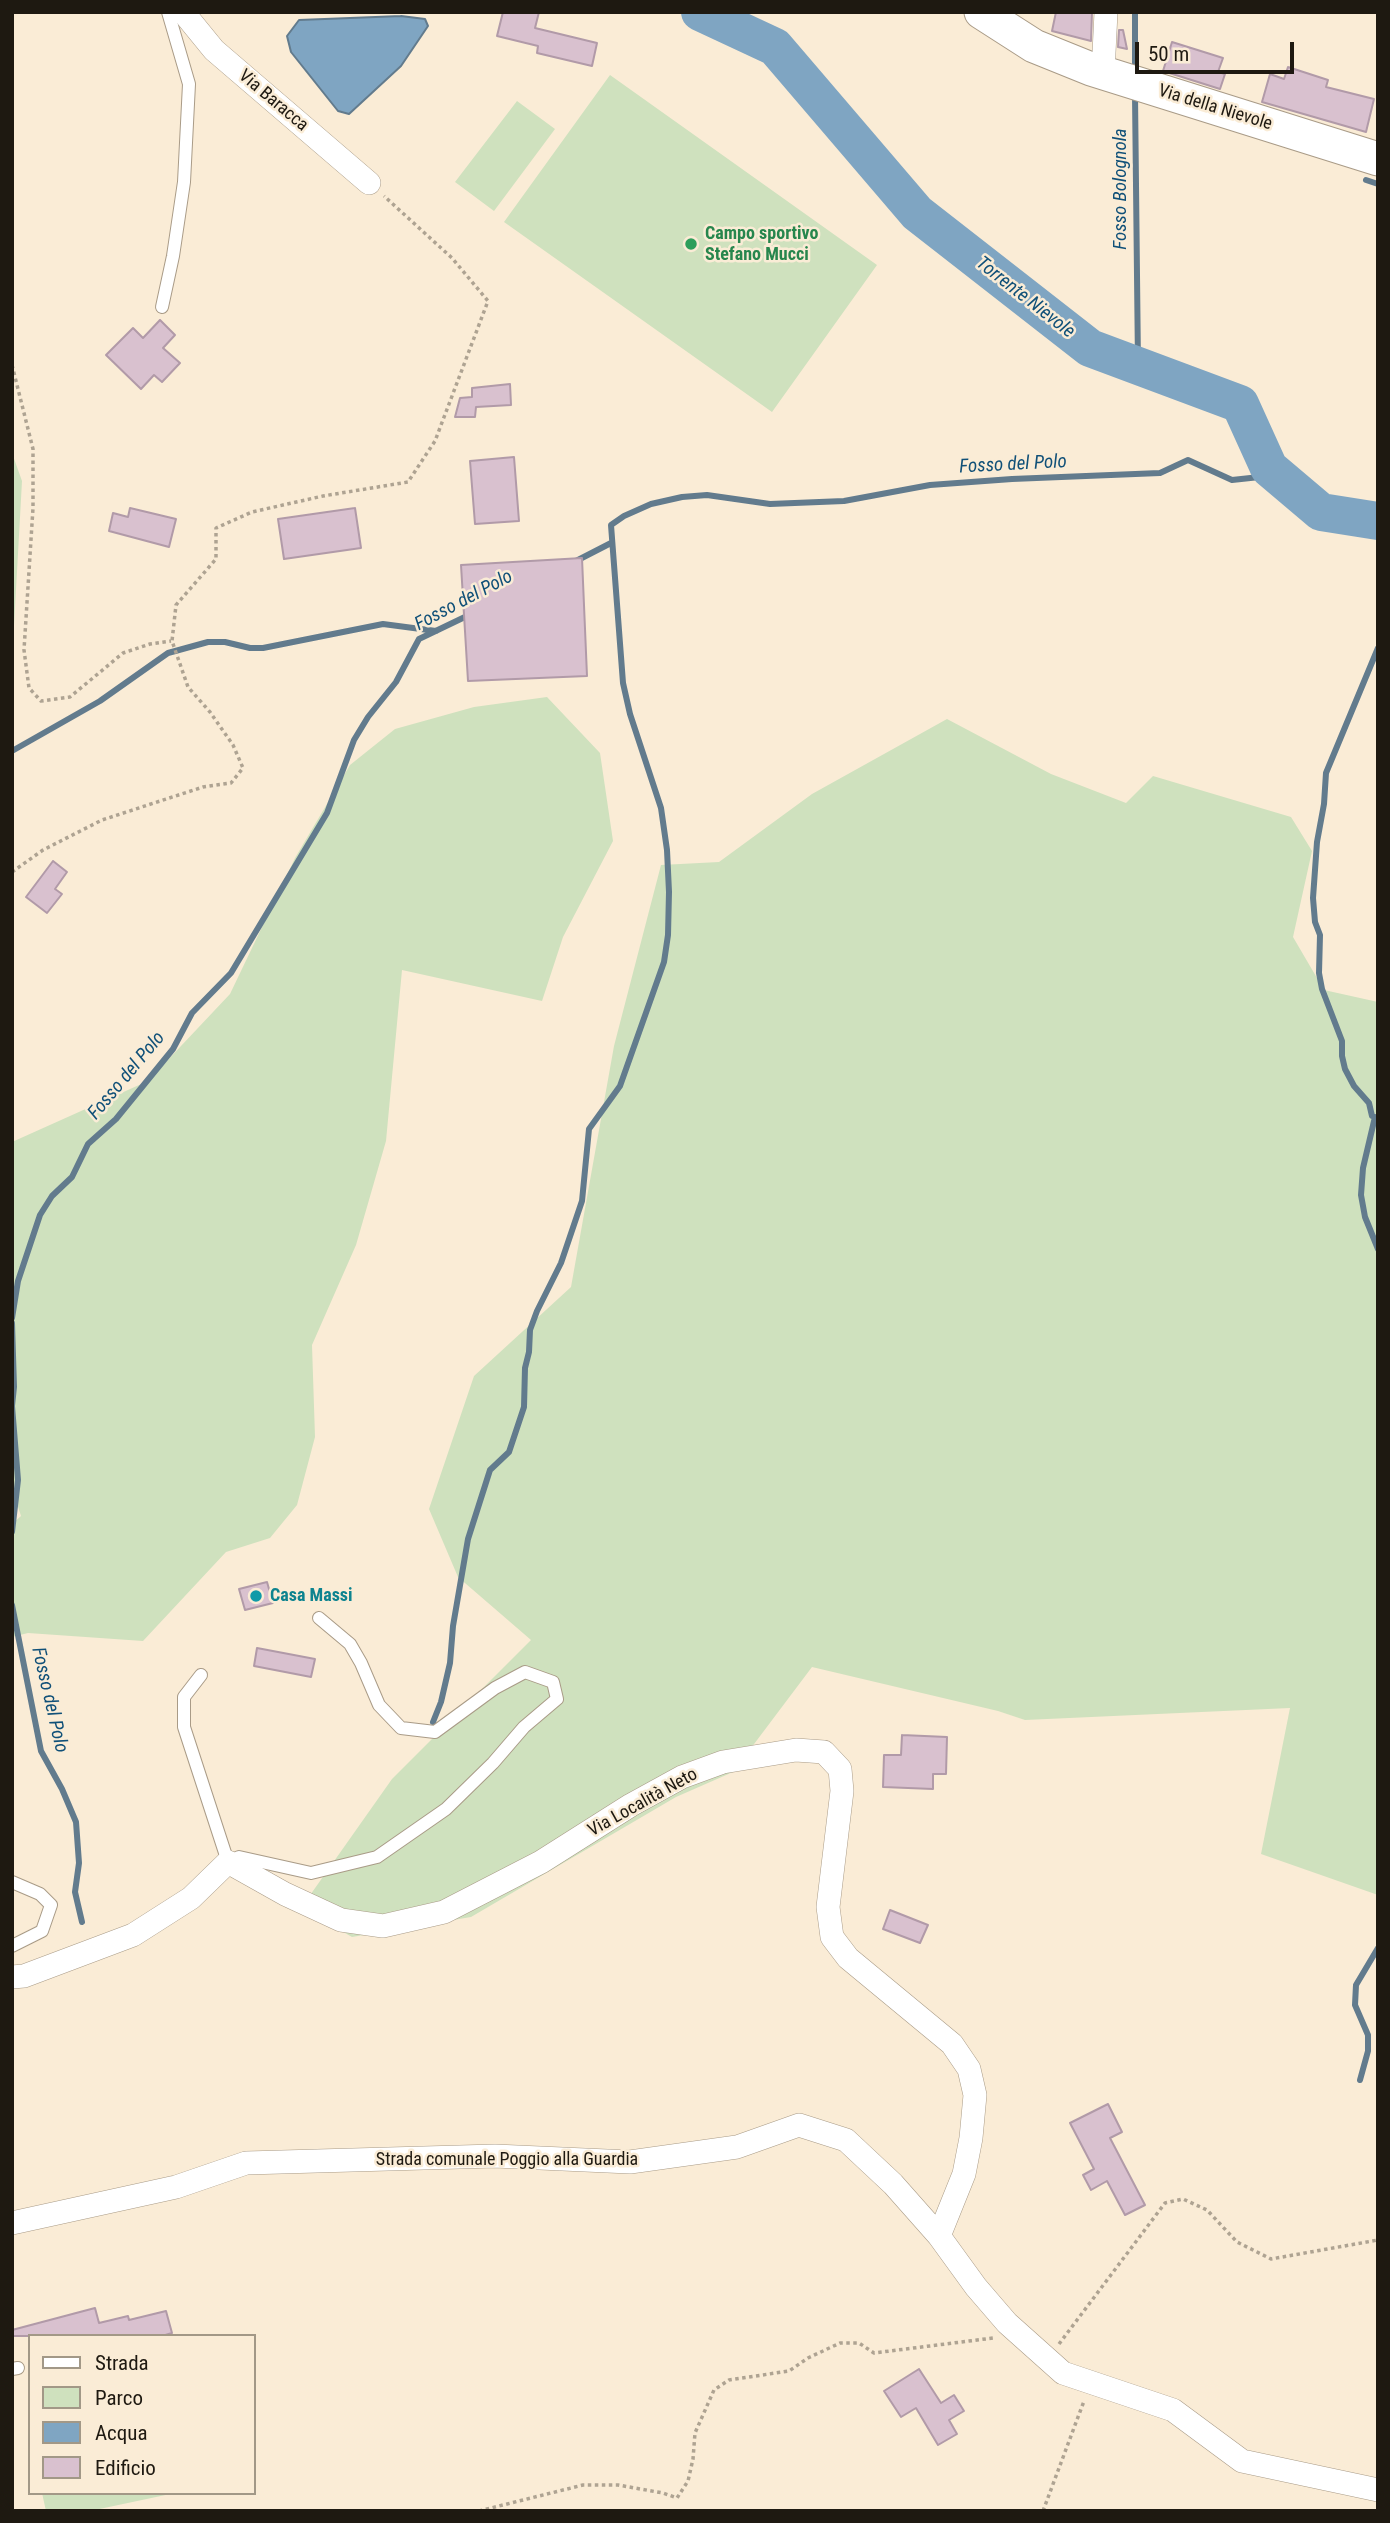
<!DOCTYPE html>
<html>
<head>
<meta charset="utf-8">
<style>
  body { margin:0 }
  #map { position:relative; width:1390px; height:2523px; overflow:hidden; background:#faecd6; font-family:"Roboto Condensed",sans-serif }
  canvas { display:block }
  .frame { position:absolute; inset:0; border:14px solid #1e1911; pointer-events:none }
  .legend { position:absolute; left:28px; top:2334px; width:228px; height:161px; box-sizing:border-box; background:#faecd6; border:2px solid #a29887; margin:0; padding:9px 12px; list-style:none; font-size:21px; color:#1e1911 }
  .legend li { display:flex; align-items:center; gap:14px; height:35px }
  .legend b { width:35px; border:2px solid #a29887 }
  .scale { position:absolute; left:1135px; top:42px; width:159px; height:32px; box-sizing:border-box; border:4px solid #1e1911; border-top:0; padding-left:9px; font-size:21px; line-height:24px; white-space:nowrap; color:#1e1911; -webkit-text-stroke:5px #faecd6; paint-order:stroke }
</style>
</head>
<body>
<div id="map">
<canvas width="1390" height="2523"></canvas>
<div class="frame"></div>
<ul class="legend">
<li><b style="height:9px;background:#fff"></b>Strada</li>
<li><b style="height:19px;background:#cfe1be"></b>Parco</li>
<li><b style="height:19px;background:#7fa5c2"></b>Acqua</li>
<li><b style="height:19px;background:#d9c1cf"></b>Edificio</li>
</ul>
<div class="scale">50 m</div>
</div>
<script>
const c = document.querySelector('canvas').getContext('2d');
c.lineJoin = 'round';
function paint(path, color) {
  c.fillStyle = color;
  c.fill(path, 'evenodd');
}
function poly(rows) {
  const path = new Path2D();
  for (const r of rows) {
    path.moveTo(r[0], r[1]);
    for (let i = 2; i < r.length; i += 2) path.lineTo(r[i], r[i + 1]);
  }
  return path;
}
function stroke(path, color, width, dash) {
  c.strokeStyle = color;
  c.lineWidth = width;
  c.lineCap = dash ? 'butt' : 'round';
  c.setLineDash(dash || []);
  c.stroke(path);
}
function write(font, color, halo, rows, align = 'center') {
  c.font = font + ' "Roboto Condensed",sans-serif';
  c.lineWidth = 5;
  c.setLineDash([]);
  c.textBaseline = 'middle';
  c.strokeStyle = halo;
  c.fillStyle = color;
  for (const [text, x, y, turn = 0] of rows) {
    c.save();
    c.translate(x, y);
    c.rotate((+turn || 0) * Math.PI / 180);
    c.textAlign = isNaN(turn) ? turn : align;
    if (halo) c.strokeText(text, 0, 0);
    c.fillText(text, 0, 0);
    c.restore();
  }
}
paint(poly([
  [610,75,877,265,772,412,504,222],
  [517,101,555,129,494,211,455,182],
  [12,453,22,481,12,662],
  [547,697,600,753,613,841,563,937,542,1001,402,970,386,1141,356,1245,312,1345,315,1437,297,1505,270,1538,226,1552,143,1641,28,1633,12,1637,12,1524,21,1516,12,1488,12,1142,148,1081,230,994,295,858,350,765,395,729,474,707],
  [947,719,1051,774,1126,803,1153,776,1291,817,1312,851,1293,937,1324,990,1378,1002,1378,1895,1261,1854,1290,1708,1025,1720,998,1711,812,1667,733,1772,676,1797,471,1917,352,1937,301,1908,392,1779,531,1640,458,1577,429,1509,474,1376,571,1287,614,1046,661,865,719,862,812,794],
  [42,2493,175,2493,90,2511,46,2511]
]), '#cfe1be');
const water = poly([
  [401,16,425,19,428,26,401,66,349,114,338,111,291,52,287,36,299,20,401,16]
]);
paint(water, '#7fa5c2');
stroke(water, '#627b8d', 2);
stroke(poly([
  [1135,73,1135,12],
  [1135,95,1138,365],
  [1366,180,1378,184],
  [576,561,611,543],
  [1378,648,1326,773,1324,804,1317,842,1313,898,1315,922,1320,935,1319,973,1322,989,1342,1041,1342,1056,1345,1069,1354,1086,1369,1103,1372,1116,1375,1117,1363,1168,1361,1195,1365,1217,1378,1249],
  [12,751,100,701,168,653,208,642,225,642,250,648,263,648,383,624,436,631],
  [12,1318,18,1281,40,1215,52,1196,72,1177,88,1144,116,1119,173,1049,192,1013,231,973,327,813,354,740,368,717,396,682,419,639,469,615],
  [12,1323,14,1387,12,1406,18,1480,12,1532],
  [12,1605,41,1751,62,1789,76,1822,79,1863,75,1892,82,1922],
  [433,1722,441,1702,450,1663,453,1626,468,1539,490,1470,509,1452,524,1407,525,1368,529,1352,530,1330,537,1311,561,1263,582,1201,589,1129,620,1086,664,962,668,935,669,892,667,850,661,808,630,714,623,683,611,525,624,516,651,504,682,497,707,495,770,504,844,501,930,485,1012,479,1160,473,1188,460,1232,480,1278,475],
  [1360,2080,1368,2051,1368,2035,1355,2005,1356,1985,1378,1948]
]), '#627b8d', 6);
stroke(poly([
  [700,12,775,47,917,213,1090,348,1240,404,1269,468,1321,512,1378,521]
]), '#7fa5c2', 38);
const building = poly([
  [503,12,539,12,535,28,597,43,592,66,537,53,538,46,497,36,503,12],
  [1056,12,1092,12,1091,41,1052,31,1056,12],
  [1119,30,1123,30,1127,49,1118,47,1119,30],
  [1172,42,1223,58,1218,72,1225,74,1220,89,1163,71,1172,42],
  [1288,67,1328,80,1326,87,1374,99,1366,132,1262,102,1270,74,1284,79,1288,67],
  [160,320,175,335,163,348,180,363,162,382,154,375,141,389,106,355,133,328,143,338,160,320],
  [510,384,511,405,476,407,475,417,455,417,460,398,472,397,472,388,510,384],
  [514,457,519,521,475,524,470,461,514,457],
  [130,508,176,519,169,547,109,531,113,513,128,517,130,508],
  [355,508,361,548,284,559,278,519,355,508],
  [582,558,587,676,468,681,461,565,582,558],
  [53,861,67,872,55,889,62,894,47,913,26,897,53,861],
  [267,1582,273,1603,245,1610,239,1589,267,1582],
  [257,1648,315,1659,311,1677,254,1666,257,1648],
  [902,1735,947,1737,946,1774,933,1774,933,1789,883,1787,884,1755,901,1755,902,1735],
  [890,1910,928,1925,920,1943,883,1929,890,1910],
  [1108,2104,1122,2132,1110,2138,1145,2205,1125,2215,1107,2181,1091,2190,1083,2175,1094,2169,1070,2123,1108,2104],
  [95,2308,99,2323,128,2316,129,2320,166,2311,172,2333,162,2336,13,2336,12,2330,95,2308],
  [919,2369,941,2403,954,2395,964,2411,949,2420,957,2434,938,2445,916,2408,901,2417,884,2391,919,2369]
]);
paint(building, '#d9c1cf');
stroke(building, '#b19aa8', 2);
const lane = poly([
  [162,307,173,256,184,182,189,84,168,12],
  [201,1675,184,1697,184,1727,228,1862,239,1857,311,1873,377,1857,446,1809,493,1763,524,1727,557,1699,553,1682,525,1672,495,1688,435,1732,401,1728,379,1705,361,1663,350,1644,319,1618],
  [12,1882,40,1894,51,1905,42,1931,12,1946],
  [12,2369,18,2368]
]);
const street = poly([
  [183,12,214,50,369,183],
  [1103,73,1106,12],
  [12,1977,24,1976,133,1935,191,1898,228,1862,285,1894,341,1920,383,1926,444,1912,541,1862,631,1805,682,1777,723,1762,796,1750,824,1752,840,1769,842,1791,828,1907,832,1937,848,1958,952,2044,969,2069,975,2095,971,2138,964,2174,939,2236],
  [12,2223,176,2187,246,2163,495,2156,630,2162,737,2147,799,2125,846,2140,893,2184,939,2236,976,2287,1007,2323,1063,2373,1173,2410,1242,2461,1378,2490]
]);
const secondary = poly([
  [981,12,1034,46,1091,69,1378,159]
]);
stroke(lane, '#a99b87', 14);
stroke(street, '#a99b87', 24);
stroke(secondary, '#a99b87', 35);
stroke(poly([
  [12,46,12,68],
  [12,365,33,449,33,508,24,650,29,688,41,701,70,697,123,653,150,644,171,641],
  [12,872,43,850,102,820,203,787,231,783,243,768,233,745,210,712,188,687,172,641,176,605,216,559,216,528,252,512,323,496,408,482,435,441,488,301,452,258,384,196],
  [1059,2344,1165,2203,1183,2199,1207,2210,1237,2242,1271,2259,1378,2240],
  [479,2511,583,2485,618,2485,663,2493,677,2498,688,2481,693,2459,695,2433,714,2390,729,2380,789,2371,808,2358,840,2343,859,2343,874,2353,993,2338],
  [1043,2511,1084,2401]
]), '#aea392', 3.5, [3.5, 3.5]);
stroke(lane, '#fff', 12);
stroke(street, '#fff', 23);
stroke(secondary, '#fff', 33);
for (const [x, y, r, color] of [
  [691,244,7,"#2e9e5b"],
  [256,1596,7,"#0f9aa8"]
]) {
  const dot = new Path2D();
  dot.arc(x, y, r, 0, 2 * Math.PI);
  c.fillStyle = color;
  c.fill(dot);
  stroke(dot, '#faecd6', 2.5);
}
write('18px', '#1e1911', '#faecd6', [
  ["Via Baracca",273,101,40],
  ["Via della Nievole",1215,108,17],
  ["Via Località Neto",643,1803,-29],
  ["Strada comunale Poggio alla Guardia",507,2160]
]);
write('bold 18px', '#27864d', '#faecd6', [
  ["Campo sportivo",705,234],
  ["Stefano Mucci",705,255]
], 'left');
write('bold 18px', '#0d838f', '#faecd6', [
  ["Casa Massi",270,1596]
], 'left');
write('italic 19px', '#105078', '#faecd6', [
  ["Fosso Bolognola",1121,189,-90],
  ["Torrente Nievole",1025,298,38],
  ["Fosso del Polo",1013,465,-3],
  ["Fosso del Polo",464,601,-28],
  ["Fosso del Polo",127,1076,-50],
  ["Fosso del Polo",49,1700,77]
]);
</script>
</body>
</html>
